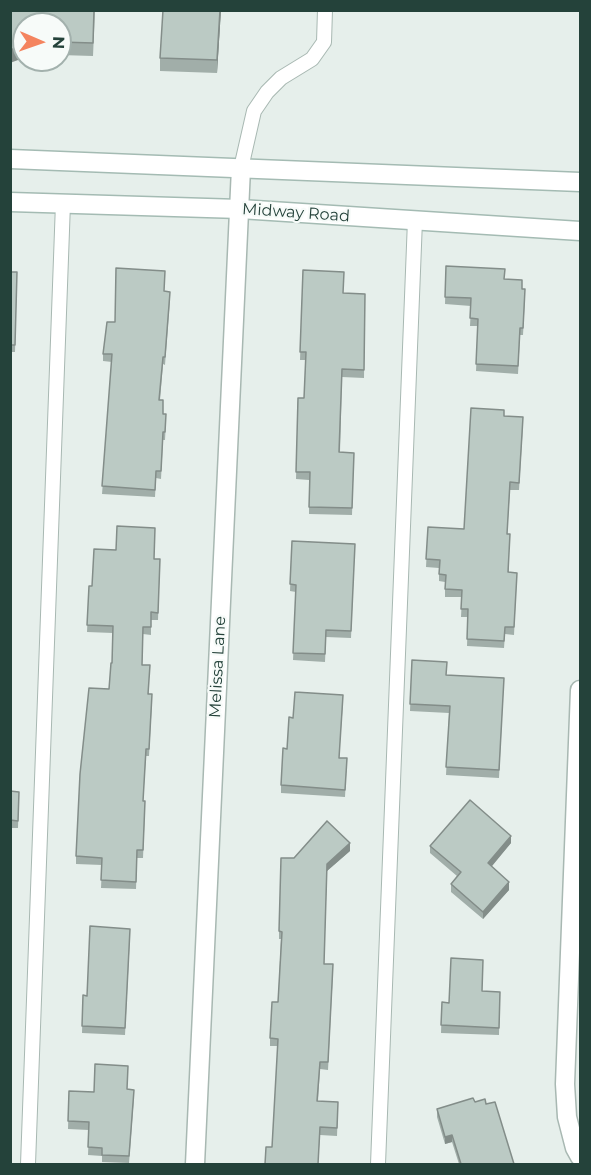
<!DOCTYPE html>
<html>
<head>
<meta charset="utf-8">
<style>
  body { margin:0 }
  #map { position:relative; width:591px; height:1175px; overflow:hidden; background:#e6efeb; font-family:Montserrat,sans-serif }
  canvas { display:block }
  .frame { position:absolute; inset:0; border:12px solid #24423a; pointer-events:none }
  .north { position:absolute; left:12px; top:12px; width:60px; height:60px; box-sizing:border-box; background:#f7fbf9; border:2px solid #a3b1ad; border-radius:50%; rotate:92deg; font-size:16px; font-weight:700; line-height:24px; text-align:center; color:#24423a }
  .north::after { content:''; display:block; margin:auto; width:21px; height:27px; background:#f4845f; clip-path:polygon(50% 0,100% 100%,50% 72%,0 100%) }
</style>
</head>
<body>
<div id="map">
<canvas width="591" height="1175"></canvas>
<div class="frame"></div>
<div class="north">N</div>
</div>
<script>
const c = document.querySelector('canvas').getContext('2d');
c.lineJoin = 'round';
function poly(rows) {
  const path = new Path2D();
  for (const r of rows) {
    path.moveTo(r[0], r[1]);
    for (let i = 2; i < r.length; i += 2) path.lineTo(r[i], r[i + 1]);
  }
  return path;
}
function stroke(path, color, width, dash) {
  c.strokeStyle = color;
  c.lineWidth = width;
  c.lineCap = dash ? 'butt' : 'round';
  c.setLineDash(dash || []);
  c.stroke(path);
}
function paint(path, color) {
  c.fillStyle = color;
  c.fill(path, 'evenodd');
}
function write(font, color, halo, rows, align = 'center') {
  c.font = font + ' Montserrat,sans-serif';
  c.lineWidth = 4.5;
  c.setLineDash([]);
  c.textBaseline = 'middle';
  c.strokeStyle = halo;
  c.fillStyle = color;
  for (const [text, x, y, turn = 0] of rows) {
    c.save();
    c.translate(x, y);
    c.rotate((+turn || 0) * Math.PI / 180);
    c.textAlign = isNaN(turn) ? turn : align;
    if (halo) c.strokeText(text, 0, 0);
    c.fillText(text, 0, 0);
    c.restore();
  }
}
const lane = poly([
  [241,168,254,111,267,92,281,78,312,59,324,42,325,10],
  [28,1164,63,203],
  [378,1164,415,220]
]);
const street = poly([
  [580,690,565,1084,567,1117,575,1148,580,1157],
  [195,1164,241,168]
]);
const secondary = poly([
  [10,159,580,182],
  [10,202,240,209,580,231]
]);
stroke(lane, '#a8b8b2', 16);
stroke(street, '#a8b8b2', 21);
stroke(secondary, '#a4bbb3', 21);
stroke(lane, '#fff', 14);
stroke(street, '#fff', 18);
stroke(secondary, '#fff', 18);
paint(poly([
  [10,10,95,10,93,56,60,55,60,24,24,24,24,53,18,53,18,60],
  [221,10,217,73,160,71,160,58],
  [446,266,505,279,522,289,525,297,523,335,520,335,518,374,476,371,478,326,470,326,471,306,445,304],
  [303,270,343,293,365,294,364,378,342,377,340,452,354,453,352,515,309,514,309,480,296,479,298,398,304,398,306,360,300,360],
  [10,272,17,272,15,352,10,352],
  [164,292,170,299,165,365,163,364,160,400,163,414,166,421,165,440,163,440,161,479,156,478,155,497,102,494,112,362,103,361,103,354,115,322],
  [504,416,523,425,519,490,510,490,507,534,509,572,517,573,514,635,505,634,504,648,467,646,468,617,461,617,462,597,445,597,445,582,439,581,439,568,426,567,428,527,464,529],
  [292,541,355,544,351,638,326,637,325,662,293,660,296,592,290,591],
  [155,559,160,559,158,620,151,620,151,635,143,634,142,665,149,694,152,702,149,756,146,756,143,801,145,809,143,858,137,858,136,889,101,888,102,865,76,864,76,856,109,689,112,663,113,633,87,632,89,586,92,586],
  [412,660,446,675,504,678,499,778,446,775,449,713,410,711],
  [343,702,339,758,347,758,345,797,281,793,281,785,287,749,293,718],
  [10,791,19,792,18,828,10,828],
  [511,843,491,866,509,890,483,919,451,892,451,884,457,876,430,853,430,846],
  [350,851,327,871,324,964,333,972,328,1070,320,1069,318,1101,338,1109,337,1136,320,1135,318,1164,265,1164,272,1147,278,1046,270,1046,270,1038,278,1002,281,939,279,939,279,931,294,858],
  [130,936,125,1035,82,1033,83,995,87,996],
  [482,992,500,992,499,1035,441,1033,442,1002,449,1003],
  [127,1089,134,1097,129,1163,102,1162,102,1156,88,1155,89,1130,68,1129,69,1091,94,1092],
  [475,1102,486,1104,514,1164,459,1164,452,1142,445,1144,437,1117,437,1109]
]), '#a1aea9');
paint(poly([
  [220,10,221,10,217,73,217,60],
  [18,40,18,60,10,63,10,50],
  [511,836,511,843,488,871,488,863],
  [350,843,350,851,327,871,327,864],
  [509,882,509,890,483,919,483,912],
  [452,1135,452,1142,445,1144,445,1137]
]), '#838d89');
const building = poly([
  [10,10,94,10,93,43,60,42,60,24,24,24,24,40,18,40,18,47,10,50,10,10],
  [163,10,220,10,217,60,160,58,163,10],
  [446,266,505,269,504,279,522,280,522,289,525,289,523,328,520,328,518,366,476,364,478,319,470,318,471,298,445,297,446,266],
  [116,268,165,271,164,291,170,292,165,357,163,357,159,400,163,400,163,414,166,414,165,432,163,432,161,471,156,471,155,490,102,486,112,354,103,354,107,322,115,322,116,268],
  [303,270,344,272,343,293,365,294,364,370,342,369,339,452,354,453,352,508,309,507,310,472,296,472,298,398,304,398,306,352,300,352,303,270],
  [10,272,17,272,15,345,10,345,10,272],
  [471,408,504,410,504,416,523,417,519,483,510,482,507,534,510,534,508,572,517,573,514,627,505,627,504,641,467,639,468,609,461,609,462,590,445,589,446,575,439,574,440,560,426,559,428,527,464,529,471,408],
  [117,526,155,528,154,559,160,559,158,613,151,612,151,627,143,627,142,665,150,665,148,694,152,694,149,749,146,749,143,801,145,801,143,850,137,850,136,882,101,880,102,858,76,856,80,774,89,688,109,689,111,663,112,663,113,626,87,625,89,586,92,586,94,549,116,550,117,526],
  [292,541,355,544,351,631,326,630,325,654,293,653,296,585,290,584,292,541],
  [412,660,447,662,446,675,504,678,499,770,446,767,450,706,410,704,412,660],
  [295,692,343,695,339,758,347,758,345,790,281,785,283,748,287,749,289,717,293,718,295,692],
  [10,791,19,792,18,821,10,820,10,791],
  [470,800,511,836,488,863,509,882,483,912,451,884,461,872,430,846,470,800],
  [327,821,350,843,327,864,324,964,333,964,328,1062,320,1062,317,1101,338,1102,337,1128,320,1127,318,1164,265,1164,266,1147,272,1147,278,1039,270,1038,272,1002,278,1002,282,932,279,931,281,858,294,858,327,821],
  [90,926,130,929,125,1028,82,1026,83,995,87,996,90,926],
  [451,958,483,960,482,991,500,992,499,1028,441,1025,442,1002,449,1003,451,958],
  [95,1064,128,1066,127,1089,134,1090,129,1156,102,1155,102,1148,88,1147,89,1122,68,1121,69,1091,94,1092,95,1064],
  [473,1098,475,1102,485,1099,486,1104,495,1102,514,1164,461,1164,452,1135,445,1137,437,1109,473,1098]
]);
paint(building, '#bbcac4');
stroke(building, '#838d89', 1.5);
write('16px', '#24423a', '#f7fbf9', [
  ["Midway Road",296,213,4],
  ["Melissa Lane",218,667,-87]
]);
</script>
</body>
</html>
